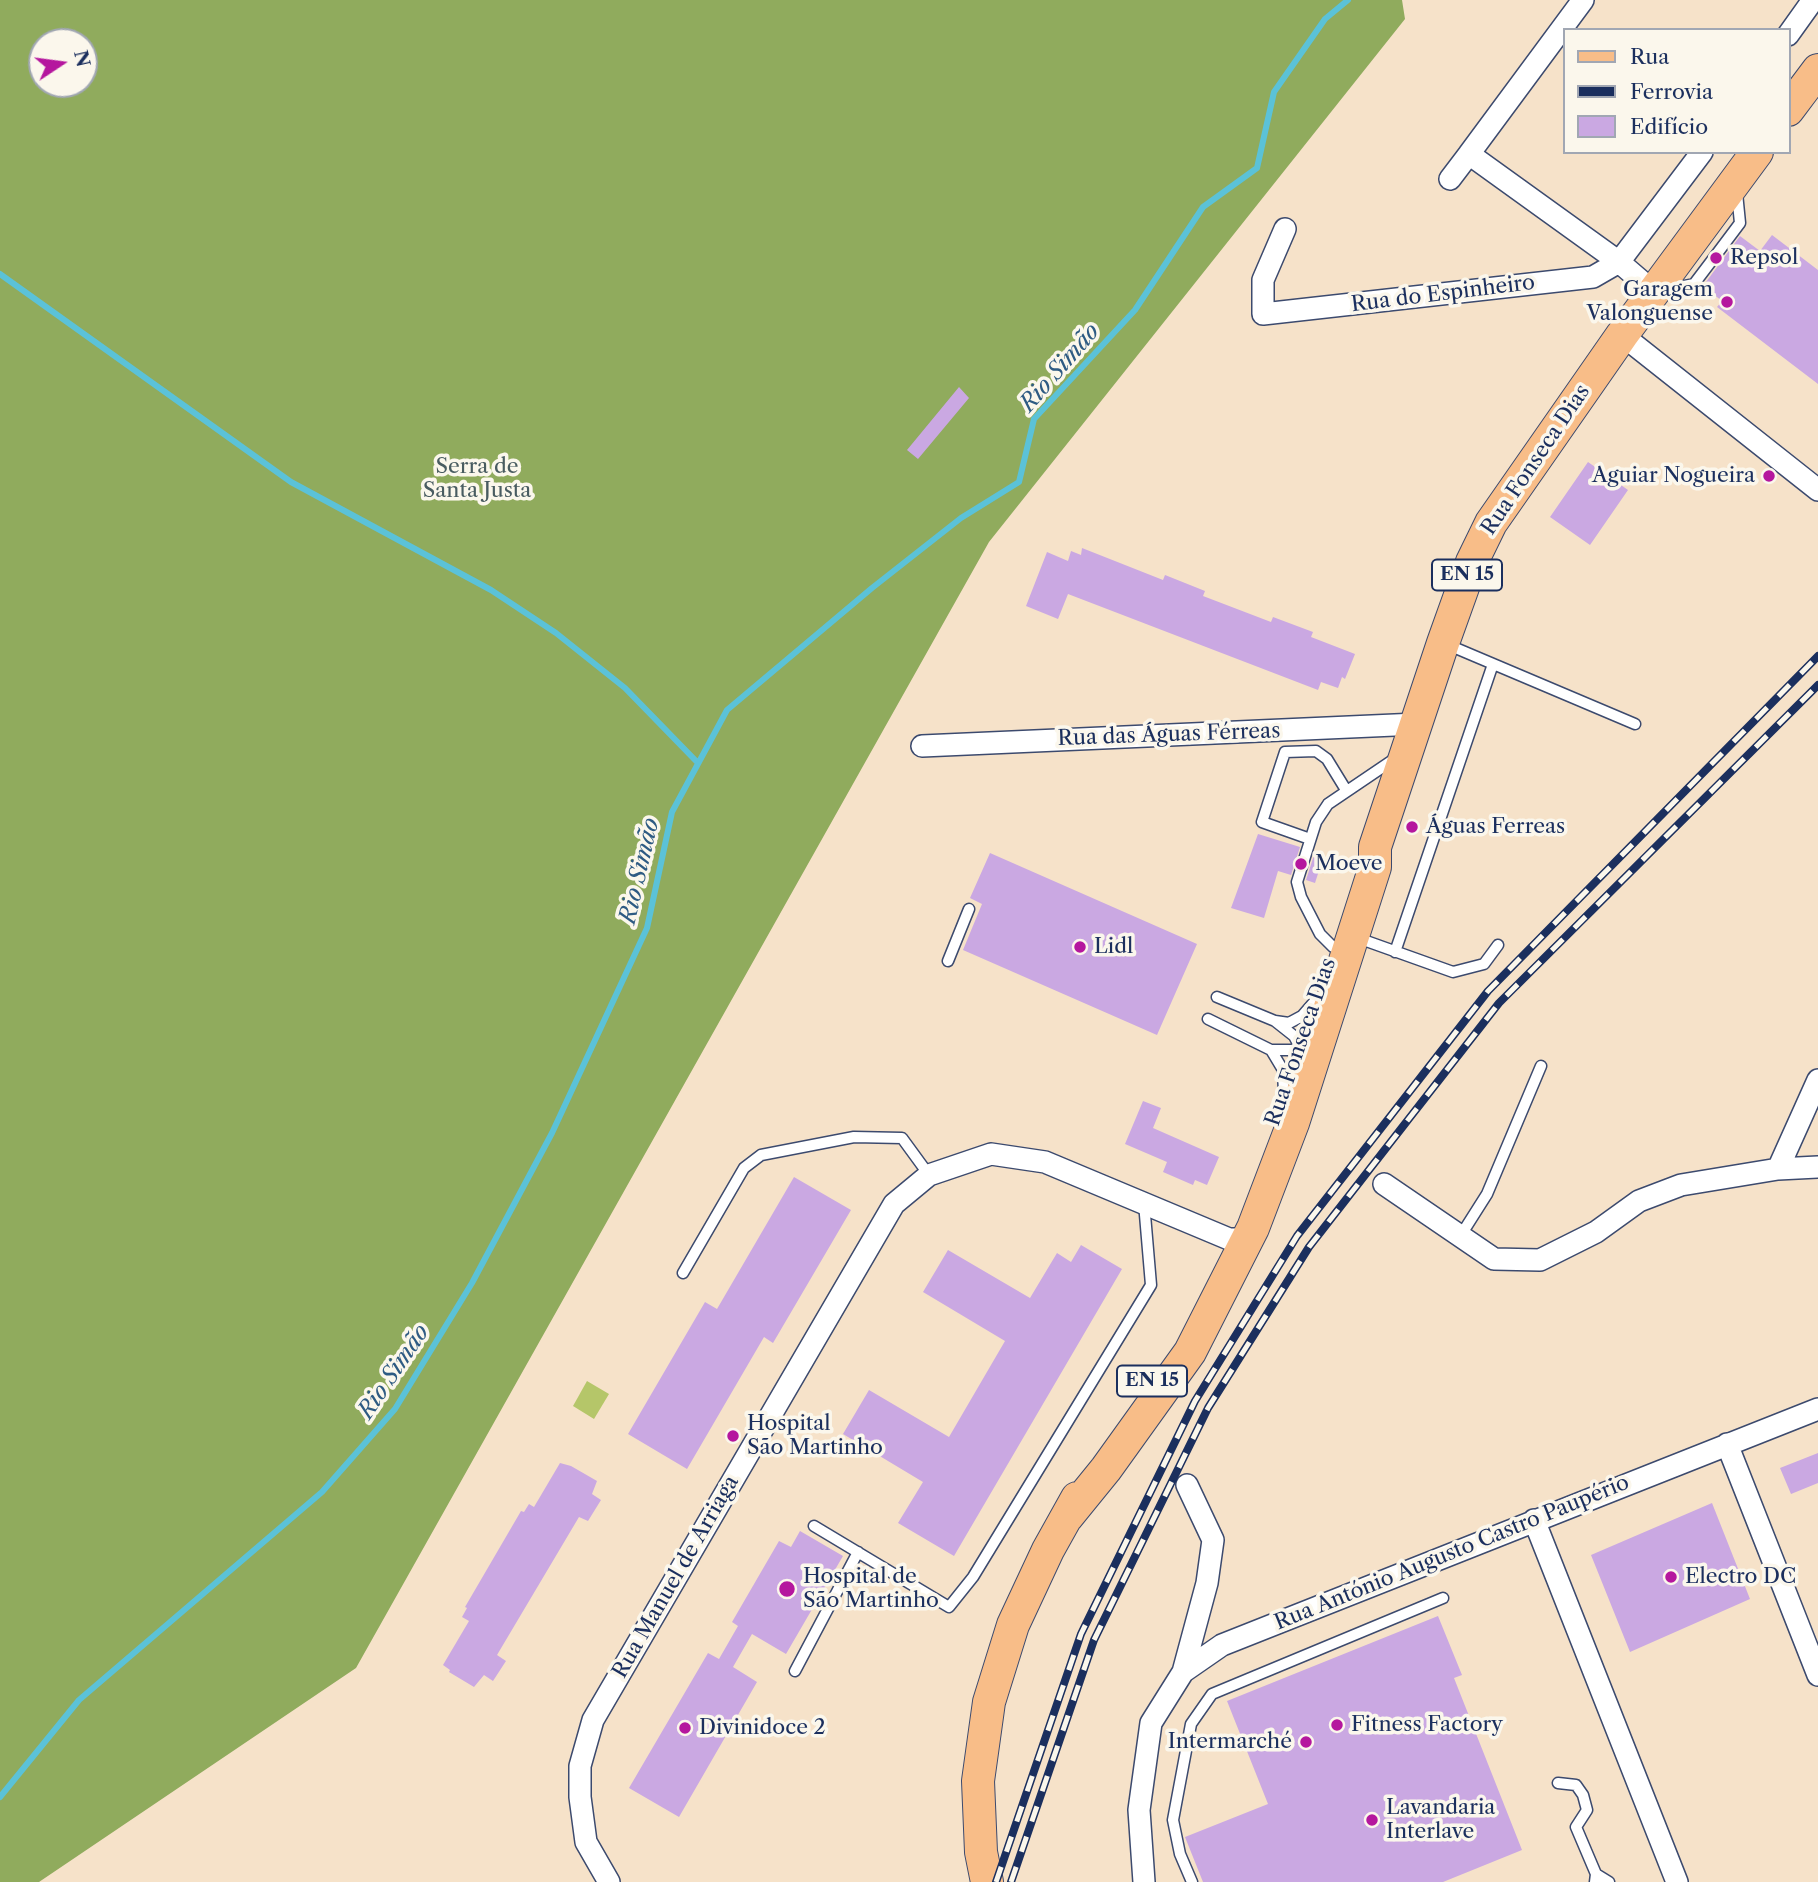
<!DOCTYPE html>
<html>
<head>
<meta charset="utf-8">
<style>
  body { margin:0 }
  #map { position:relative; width:1818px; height:1882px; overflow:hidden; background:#f6e2c9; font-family:"Libre Caslon Text",serif }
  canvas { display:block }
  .legend { position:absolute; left:1563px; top:28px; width:228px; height:126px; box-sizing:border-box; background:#fbf7ec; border:2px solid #a1a7b3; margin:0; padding:9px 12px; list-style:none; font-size:21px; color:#1b2f5e }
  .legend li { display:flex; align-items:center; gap:14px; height:35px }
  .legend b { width:35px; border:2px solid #a1a7b3 }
  .north { position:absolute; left:28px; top:28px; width:70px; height:70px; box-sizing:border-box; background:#fbf7ec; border:2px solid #a1a7b3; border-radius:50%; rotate:77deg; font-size:19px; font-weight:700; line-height:28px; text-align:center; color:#1b2f5e }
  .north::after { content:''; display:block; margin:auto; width:24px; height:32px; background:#b5179e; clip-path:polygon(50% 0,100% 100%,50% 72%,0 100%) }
</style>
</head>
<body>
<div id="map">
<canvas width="1818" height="1882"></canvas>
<ul class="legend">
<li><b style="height:9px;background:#f8bd88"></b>Rua</li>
<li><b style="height:9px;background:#1b2f5e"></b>Ferrovia</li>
<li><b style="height:19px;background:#caa8e2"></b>Edifício</li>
</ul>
<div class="north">N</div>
</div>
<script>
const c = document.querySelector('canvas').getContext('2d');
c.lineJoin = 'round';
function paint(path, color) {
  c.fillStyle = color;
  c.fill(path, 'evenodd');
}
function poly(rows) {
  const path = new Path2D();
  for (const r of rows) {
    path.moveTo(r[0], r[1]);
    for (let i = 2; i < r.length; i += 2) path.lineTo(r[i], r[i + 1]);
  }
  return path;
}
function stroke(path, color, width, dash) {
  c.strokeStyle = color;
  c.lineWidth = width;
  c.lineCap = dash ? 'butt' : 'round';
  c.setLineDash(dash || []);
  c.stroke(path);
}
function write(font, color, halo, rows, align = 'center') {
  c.font = font + ' "Libre Caslon Text",serif';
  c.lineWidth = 7;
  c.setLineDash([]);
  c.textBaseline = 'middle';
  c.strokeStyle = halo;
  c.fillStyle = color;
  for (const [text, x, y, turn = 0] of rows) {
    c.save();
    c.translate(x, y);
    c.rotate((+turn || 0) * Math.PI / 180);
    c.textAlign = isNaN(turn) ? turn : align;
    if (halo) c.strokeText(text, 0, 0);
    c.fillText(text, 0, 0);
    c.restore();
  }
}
paint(poly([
  [587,1381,609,1394,594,1419,573,1406]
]), '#b5c669');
paint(poly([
  [0,0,1402,0,1405,19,989,542,356,1668,39,1882,0,1882],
  [42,42,84,42,84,84,42,84]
]), '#90ab5d');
stroke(poly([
  [0,274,291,482,491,590,556,633,625,688,698,763],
  [0,1797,79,1700,322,1492,395,1409,472,1283,552,1133,647,928,672,812,727,710,872,588,961,518,1019,482,1034,419,1135,310,1203,207,1257,168,1274,92,1325,19,1348,0]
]), '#5bc2d8', 6);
paint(poly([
  [1772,235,1818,270,1818,384,1717,307,1722,301,1703,286,1740,236,1760,251],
  [959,387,969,398,918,459,907,450],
  [1588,462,1628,490,1590,545,1550,517],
  [1082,548,1163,580,1165,575,1205,591,1203,596,1271,622,1273,617,1313,632,1311,637,1355,654,1345,679,1342,677,1338,688,1321,682,1318,690,1068,594,1058,619,1026,606,1047,552,1068,561,1071,551,1081,555],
  [1258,834,1300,847,1291,875,1278,871,1264,918,1231,908],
  [1315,852,1324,855,1315,883,1306,880],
  [990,853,1197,944,1157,1035,963,950,982,904,970,898],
  [1143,1101,1161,1108,1153,1128,1219,1157,1207,1185,1195,1180,1193,1185,1163,1172,1167,1162,1125,1144],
  [794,1177,851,1210,773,1343,764,1337,687,1469,628,1434,705,1302,717,1309],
  [1081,1245,1122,1269,954,1556,898,1523,923,1482,843,1434,869,1390,949,1437,1005,1341,923,1292,948,1250,1030,1298,1057,1253,1071,1262],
  [1818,1453,1818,1483,1791,1494,1780,1468],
  [560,1463,571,1466,597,1481,592,1494,601,1500,588,1521,579,1517,497,1655,506,1661,493,1681,484,1675,474,1687,449,1672,450,1670,443,1665,469,1621,462,1617,467,1608,465,1607,521,1511,524,1512,529,1504,534,1507],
  [1712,1503,1750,1599,1630,1652,1591,1555],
  [800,1531,843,1556,786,1654,752,1634,733,1667,757,1682,679,1817,629,1788,708,1653,719,1659,738,1626,732,1622,779,1541,791,1547],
  [1438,1616,1462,1675,1454,1678,1522,1850,1443,1882,1203,1882,1185,1837,1268,1804,1227,1701]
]), '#caa8e2');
const lane = poly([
  [1664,290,1694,284,1716,255,1740,223,1737,193],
  [1446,644,1635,724],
  [1310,839,1262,822,1285,752,1316,751,1327,759,1346,790],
  [1355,937,1453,972,1484,964,1498,945],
  [1347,946,1333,947,1320,934,1301,897,1297,882,1316,822,1328,804,1396,758],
  [1395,952,1493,664],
  [948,961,969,909],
  [1217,997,1275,1021,1289,1023,1302,1016,1315,1001],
  [1208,1019,1271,1050,1283,1070,1284,1094],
  [1275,1021,1294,1036,1300,1047,1300,1063],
  [1271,1050,1294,1050,1305,1044],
  [1461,1235,1487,1194,1541,1066],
  [683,1273,744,1168,761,1155,854,1137,902,1138,929,1175],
  [814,1526,949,1607,973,1577,1151,1285,1144,1203],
  [795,1671,858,1552],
  [1558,1783,1576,1785,1583,1795,1587,1810,1576,1827,1596,1874,1595,1882],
  [1596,1874,1609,1882],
  [1192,1882,1180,1854,1173,1820,1191,1724,1212,1694,1443,1598]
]);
const street = poly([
  [1583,0,1469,154,1619,262,1654,292],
  [1788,35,1813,0],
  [1450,179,1469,154],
  [1285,229,1263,280,1263,314,1593,277,1619,262,1702,152],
  [1622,335,1818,490],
  [922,746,1417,724],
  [1778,1169,1818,1080],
  [1384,1184,1494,1259,1540,1260,1596,1232,1639,1201,1681,1185,1778,1169,1818,1167],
  [1727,1444,1818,1675],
  [1534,1520,1677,1882],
  [1183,1672,1222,1645,1818,1409],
  [609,1882,586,1842,580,1797,580,1766,593,1720,894,1204,929,1175,991,1154,1045,1162,1229,1239,1241,1239,1252,1229],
  [1144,1882,1139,1810,1151,1723,1183,1672,1207,1583,1213,1540,1187,1485]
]);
const primary = poly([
  [1788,110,1818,70],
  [1067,1517,1106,1469,1190,1352,1253,1228,1293,1123,1375,867,1375,847,1443,643,1472,562,1491,523,1622,335,1757,152],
  [987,1882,981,1852,978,1781,989,1702,1013,1625,1048,1550,1077,1498]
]);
stroke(lane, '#3c4a6e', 13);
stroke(street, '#3c4a6e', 24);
stroke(primary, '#3c4a6e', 34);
stroke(lane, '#fff', 10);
stroke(street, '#fff', 21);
stroke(primary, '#f8bd88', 32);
const rail = poly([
  [996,1882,1081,1634,1195,1401,1297,1236,1488,991,1818,656],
  [1011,1882,1094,1640,1208,1408,1309,1247,1499,1003,1818,685]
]);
stroke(rail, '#1b2f5e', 8);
stroke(rail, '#fbf7ec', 5, [16]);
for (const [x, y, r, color] of [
  [1716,258,7,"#b5179e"],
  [1727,302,7,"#b5179e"],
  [1769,476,7,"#b5179e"],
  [1412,827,7,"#b5179e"],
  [1301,864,7,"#b5179e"],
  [1080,947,7,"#b5179e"],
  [733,1436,7,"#b5179e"],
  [1671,1577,7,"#b5179e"],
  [787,1589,9,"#b5179e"],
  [1337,1725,7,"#b5179e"],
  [685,1728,7,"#b5179e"],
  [1306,1742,7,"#b5179e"],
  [1372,1820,7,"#b5179e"]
]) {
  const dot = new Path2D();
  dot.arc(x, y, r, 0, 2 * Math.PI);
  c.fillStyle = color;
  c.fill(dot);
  stroke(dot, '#fbf7ec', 2.5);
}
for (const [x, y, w] of [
  [1467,575,70],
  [1152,1381,70]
]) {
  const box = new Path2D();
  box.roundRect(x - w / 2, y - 15.5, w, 31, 5);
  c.fillStyle = '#fbf7ec';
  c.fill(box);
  stroke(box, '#1b2f5e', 2);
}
write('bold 19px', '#1b2f5e', null, [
  ["EN 15",1467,575],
  ["EN 15",1152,1381]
]);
write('21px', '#1b2f5e', '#fbf7ec', [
  ["Repsol",1730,258],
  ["Garagem",1713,290,"right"],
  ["Valonguense",1713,314,"right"],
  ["Aguiar Nogueira",1755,476,"right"],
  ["Águas Ferreas",1426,827],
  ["Moeve",1315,864],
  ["Lidl",1094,947],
  ["Hospital",747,1424],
  ["São Martinho",747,1448],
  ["Hospital de",803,1577],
  ["São Martinho",803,1601],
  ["Electro DC",1685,1577],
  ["Fitness Factory",1351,1725],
  ["Divinidoce 2",699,1728],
  ["Intermarché",1292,1742,"right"],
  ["Lavandaria",1386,1808],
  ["Interlave",1386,1832]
], 'left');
write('21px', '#1b2f5e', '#fbf7ec', [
  ["Rua do Espinheiro",1443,294,-7],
  ["Rua Fonseca Dias",1536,460,-56],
  ["Rua das Águas Férreas",1169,735,-2],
  ["Rua Fonseca Dias",1301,1042,-71],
  ["Rua António Augusto Castro Paupério",1452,1553,-22],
  ["Rua Manuel de Arriaga",676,1577,-60]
]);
write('21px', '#495c61', '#fbf7ec', [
  ["Serra de",477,467],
  ["Santa Justa",477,491]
]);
write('italic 23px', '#2e5b83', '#fbf7ec', [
  ["Rio Simão",1060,368,-49],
  ["Rio Simão",640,871,-77],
  ["Rio Simão",394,1372,-56]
]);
</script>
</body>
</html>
